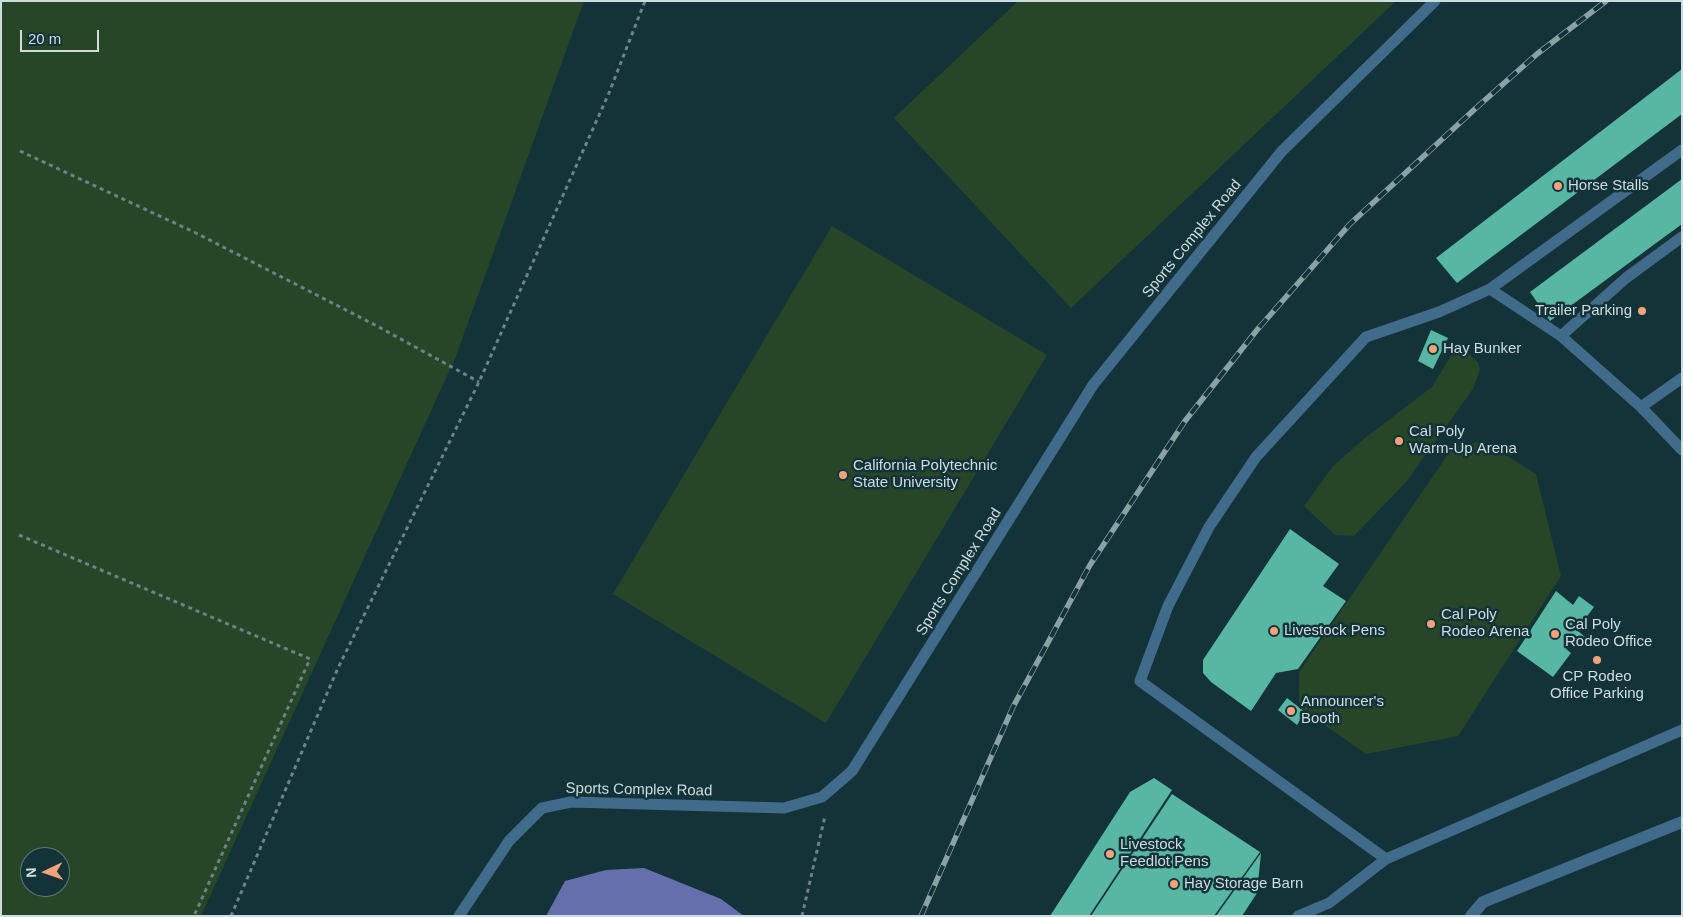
<!DOCTYPE html>
<html>
<head>
<meta charset="utf-8">
<style>
  body { margin:0 }
  #map { position:relative; width:1683px; height:917px; overflow:hidden; background:#143339; font-family:Arial,sans-serif }
  canvas { display:block }
  .frame { position:absolute; inset:0; border:2px solid #ccdde0; pointer-events:none }
  .north { position:absolute; left:20px; top:847px; width:50px; height:50px; box-sizing:border-box; background:#143339; border:1px solid #5e777c; border-radius:50%; rotate:267deg; font-size:14px; font-weight:700; line-height:20px; text-align:center; color:#ccdde0 }
  .north::after { content:''; display:block; margin:auto; width:18px; height:22px; background:#f1a27b; clip-path:polygon(50% 0,100% 100%,50% 72%,0 100%) }
  .scale { position:absolute; left:20px; top:30px; width:79px; height:22px; box-sizing:border-box; border:2px solid #ccdde0; border-top:0; padding-left:6px; font-size:15px; line-height:18px; white-space:nowrap; color:#ccdde0; -webkit-text-stroke:4px #143339; paint-order:stroke }
</style>
</head>
<body>
<div id="map">
<canvas width="1683" height="917"></canvas>
<div class="frame"></div>
<div class="north">N</div>
<div class="scale">20 m</div>
</div>
<script>
const c = document.querySelector('canvas').getContext('2d');
c.lineJoin = 'round';
function paint(path, color) {
  c.fillStyle = color;
  c.fill(path, 'evenodd');
}
function poly(rows) {
  const path = new Path2D();
  for (const r of rows) {
    path.moveTo(r[0], r[1]);
    for (let i = 2; i < r.length; i += 2) path.lineTo(r[i], r[i + 1]);
  }
  return path;
}
function stroke(path, color, width, dash) {
  c.strokeStyle = color;
  c.lineWidth = width;
  c.lineCap = dash ? 'butt' : 'round';
  c.setLineDash(dash || []);
  c.stroke(path);
}
function write(font, color, halo, rows, align = 'center') {
  c.font = font + ' Arial,sans-serif';
  c.lineWidth = 5;
  c.setLineDash([]);
  c.textBaseline = 'middle';
  c.strokeStyle = halo;
  c.fillStyle = color;
  for (const [text, x, y, turn = 0] of rows) {
    c.save();
    c.translate(x, y);
    c.rotate((+turn || 0) * Math.PI / 180);
    c.textAlign = isNaN(turn) ? turn : align;
    if (halo) c.strokeText(text, 0, 0);
    c.fillText(text, 0, 0);
    c.restore();
  }
}
paint(poly([
  [1,1,584,1,456,356,201,916,1,916],
  [30,857,60,857,60,887,30,887],
  [1018,1,1396,1,1071,308,894,118],
  [832,226,1047,355,826,723,613,594],
  [1460,347,1478,362,1480,370,1473,389,1406,482,1354,536,1335,535,1304,506,1333,466,1365,438,1432,387,1455,349],
  [1483,441,1536,474,1561,576,1458,736,1366,754,1299,707,1299,672,1453,447]
]), '#274628');
paint(poly([
  [644,868,721,899,744,916,546,916,565,881,606,870]
]), '#656fab');
paint(poly([
  [1682,69,1682,114,1457,283,1436,258],
  [1682,179,1682,224,1550,321,1530,292],
  [1431,330,1448,338,1433,369,1418,361],
  [1290,529,1339,564,1323,586,1346,601,1298,669,1276,673,1251,711,1211,682,1203,673,1203,660],
  [1556,591,1573,605,1579,596,1594,607,1577,630,1586,638,1581,646,1572,639,1566,649,1571,653,1553,677,1517,651],
  [1287,698,1305,712,1297,725,1278,710],
  [1154,778,1172,790,1089,916,1050,916,1130,792],
  [1172,794,1260,852,1214,916,1091,916],
  [1261,853,1257,893,1242,916,1216,916]
]), '#58b7a3');
stroke(poly([
  [20,151,196,233,377,326,479,382],
  [19,535,310,659,194,916],
  [231,916,338,668,479,382,609,93,645,1],
  [802,916,825,816]
]), '#6b8388', 3, [4, 4]);
stroke(poly([
  [1682,150,1490,289,1561,336,1641,407,1682,450],
  [1490,289,1439,312,1366,337,1256,457,1209,527,1168,606,1140,681,1386,859,1682,730],
  [1561,336,1626,278,1682,237],
  [1641,407,1682,378],
  [459,916,509,841,542,808,571,802,784,808,822,797,852,771,1093,385,1282,151,1435,1],
  [1298,916,1329,903,1386,859]
]), '#416b8b', 11);
stroke(poly([
  [1471,916,1483,902,1682,822]
]), '#416b8b', 12);
const rail = poly([
  [921,916,1013,707,1090,565,1185,421,1257,330,1350,224,1476,108,1537,54,1606,1]
]);
stroke(rail, '#8ba1a5', 5.5);
stroke(rail, '#143339', 4, [11]);
for (const [x, y, r, color] of [
  [1558,186,5,"#f1a27b"],
  [1642,311,5,"#f1a27b"],
  [1433,349,5,"#f1a27b"],
  [1399,441,5,"#f1a27b"],
  [843,475,5,"#f1a27b"],
  [1431,624,5,"#f1a27b"],
  [1274,631,5,"#f1a27b"],
  [1555,634,5,"#f1a27b"],
  [1597,660,5,"#f1a27b"],
  [1291,711,5,"#f1a27b"],
  [1110,854,5,"#f1a27b"],
  [1174,884,5,"#f1a27b"]
]) {
  const dot = new Path2D();
  dot.arc(x, y, r, 0, 2 * Math.PI);
  c.fillStyle = color;
  c.fill(dot);
  stroke(dot, '#143339', 2);
}
write('15px', '#ccdde0', '#143339', [
  ["Horse Stalls",1568,186],
  ["Trailer Parking",1632,311,"right"],
  ["Hay Bunker",1443,349],
  ["Cal Poly",1409,432],
  ["Warm-Up Arena",1409,449],
  ["California Polytechnic",853,466],
  ["State University",853,483],
  ["Cal Poly",1441,615],
  ["Rodeo Arena",1441,632],
  ["Cal Poly",1565,625],
  ["Rodeo Office",1565,642],
  ["Livestock Pens",1284,631],
  ["CP Rodeo",1597,677,"center"],
  ["Office Parking",1597,694,"center"],
  ["Announcer's",1301,702],
  ["Booth",1301,719],
  ["Livestock",1120,845],
  ["Feedlot Pens",1120,862],
  ["Hay Storage Barn",1184,884]
], 'left');
write('15px', '#ccdde0', '#143339', [
  ["Sports Complex Road",1192,239,-51],
  ["Sports Complex Road",959,572,-58],
  ["Sports Complex Road",639,790,1]
]);
</script>
</body>
</html>
